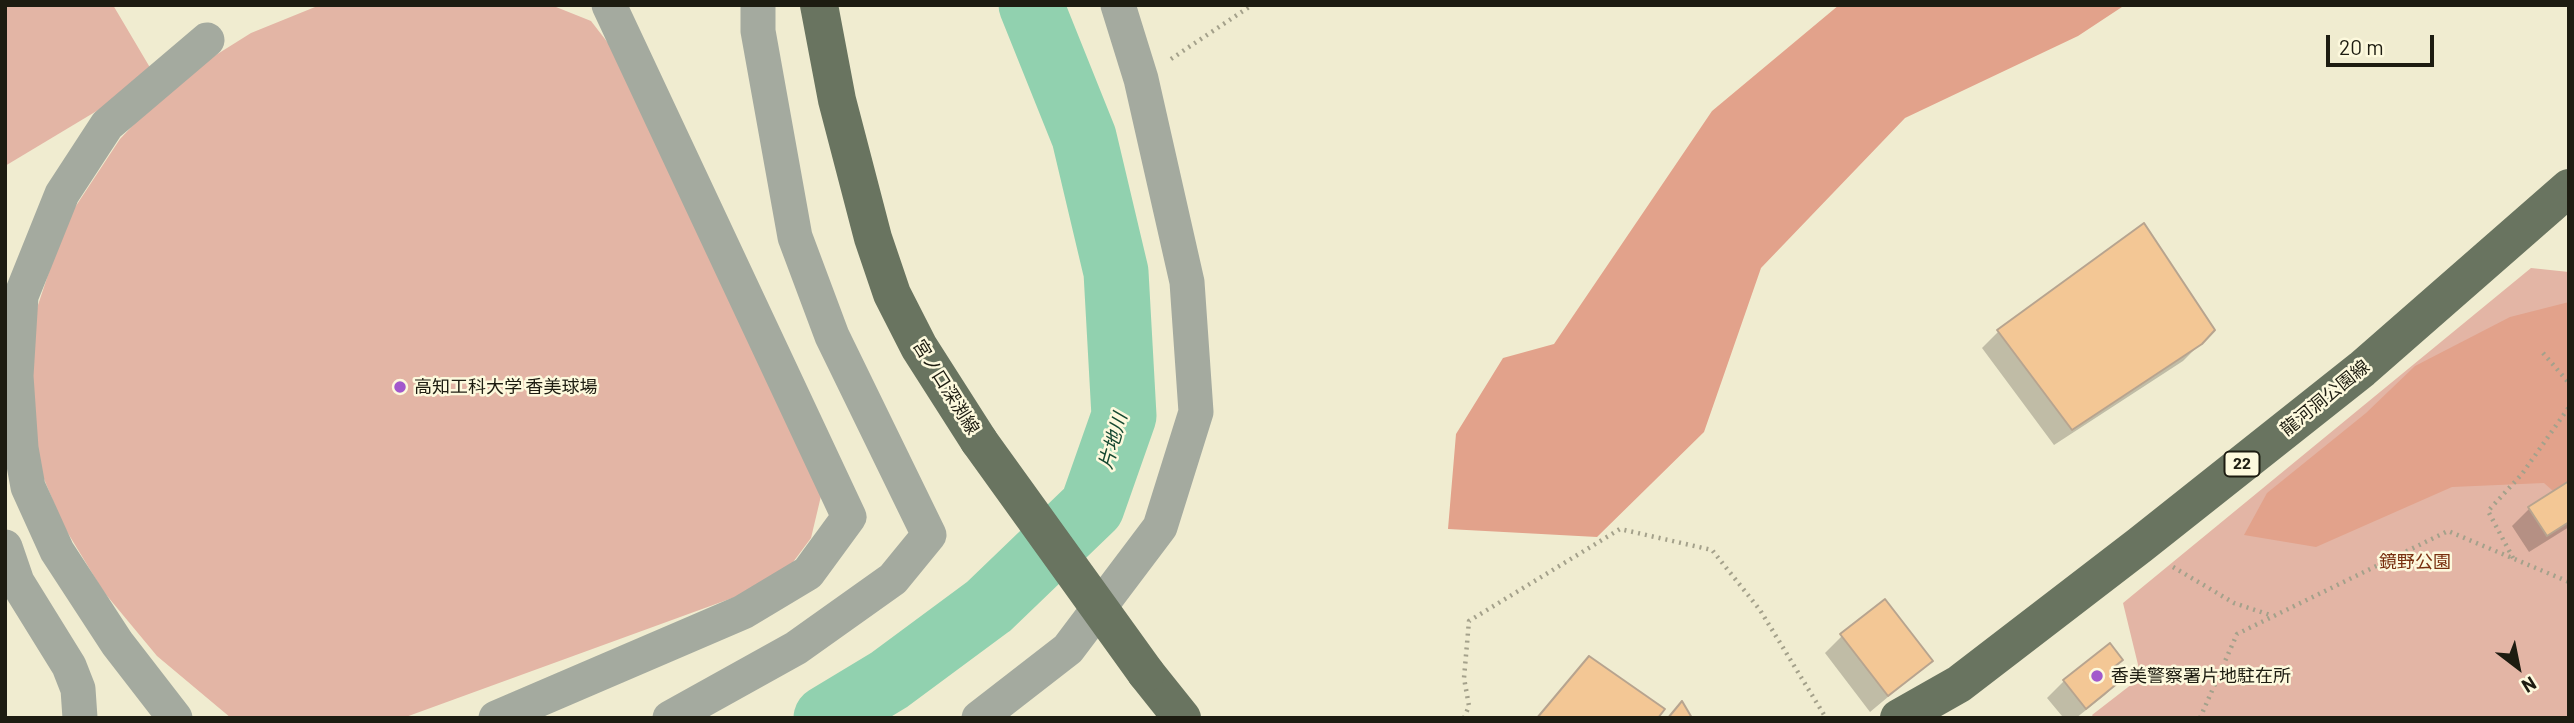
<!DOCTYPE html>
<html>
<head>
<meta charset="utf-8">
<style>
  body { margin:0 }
  #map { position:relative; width:2574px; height:723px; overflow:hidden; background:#f0ecd0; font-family:Barlow,sans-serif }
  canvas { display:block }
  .frame { position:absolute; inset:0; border:7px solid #1d1c11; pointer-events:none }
  .north { position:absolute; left:2483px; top:632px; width:70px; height:70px; -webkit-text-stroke:5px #fdf9dd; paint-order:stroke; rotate:148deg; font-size:19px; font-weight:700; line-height:28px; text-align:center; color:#1d1c11 }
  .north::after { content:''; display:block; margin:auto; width:24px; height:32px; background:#1d1c11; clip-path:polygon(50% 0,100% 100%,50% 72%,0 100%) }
  .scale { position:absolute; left:2326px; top:35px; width:108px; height:32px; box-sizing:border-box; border:4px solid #1d1c11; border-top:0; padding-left:9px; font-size:21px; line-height:24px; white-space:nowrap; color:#1d1c11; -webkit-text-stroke:5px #fdf9dd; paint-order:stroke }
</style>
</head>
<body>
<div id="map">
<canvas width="2574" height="723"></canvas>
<div class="frame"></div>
<div class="north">N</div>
<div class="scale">20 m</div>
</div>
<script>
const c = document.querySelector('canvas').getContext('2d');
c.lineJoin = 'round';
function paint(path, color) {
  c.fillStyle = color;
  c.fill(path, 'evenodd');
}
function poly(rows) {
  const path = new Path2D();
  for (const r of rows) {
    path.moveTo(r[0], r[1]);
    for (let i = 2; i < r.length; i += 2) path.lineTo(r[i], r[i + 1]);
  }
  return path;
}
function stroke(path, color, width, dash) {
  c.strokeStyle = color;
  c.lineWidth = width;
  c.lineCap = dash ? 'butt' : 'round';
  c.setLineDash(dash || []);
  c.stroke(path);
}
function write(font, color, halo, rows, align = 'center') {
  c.font = font + ' Barlow,"Noto Sans JP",sans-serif';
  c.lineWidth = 5;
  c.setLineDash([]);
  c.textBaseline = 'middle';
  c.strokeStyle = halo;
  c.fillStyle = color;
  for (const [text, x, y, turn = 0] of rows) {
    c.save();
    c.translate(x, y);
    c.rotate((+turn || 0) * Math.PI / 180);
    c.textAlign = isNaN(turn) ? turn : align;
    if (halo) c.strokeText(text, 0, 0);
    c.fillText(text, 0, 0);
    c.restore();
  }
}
paint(poly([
  [5,5,113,5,155,76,5,166],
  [320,5,551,5,591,21,615,52,821,496,811,538,779,581,403,718,231,718,157,656,103,591,63,525,30,445,30,329,66,221,120,139,176,80,251,33],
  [2531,268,2569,272,2569,718,2094,718,2092,715,2141,677,2123,603]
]), '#e3b5a5');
paint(poly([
  [1839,5,2125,5,2078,36,1905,118,1761,268,1704,432,1597,537,1448,529,1456,434,1503,358,1554,344,1712,111],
  [2569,302,2569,505,2544,483,2452,487,2316,547,2244,535,2267,493,2366,413,2415,366,2510,317]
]), '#e2a28b');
paint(poly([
  [1998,332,2201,343,2183,361,2054,445,1982,348],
  [2569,483,2569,527,2529,552,2512,526,2529,509],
  [1842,636,1931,661,1870,712,1825,653],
  [1589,658,1656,718,1537,718],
  [2113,668,2122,678,2105,695,2076,718,2059,718,2062,716,2047,698,2064,681]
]), '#0003');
stroke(poly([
  [826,718,889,680,989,606,1092,507,1124,416,1116,272,1084,137,1031,5]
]), '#91d1af', 65);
const building = poly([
  [2144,223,2215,330,2202,344,2072,430,1997,330,2144,223],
  [2569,481,2569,522,2547,536,2528,507,2569,481],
  [1885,599,1933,661,1888,696,1840,634,1885,599],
  [2110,643,2123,660,2114,667,2124,678,2086,709,2063,680,2110,643],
  [1589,656,1665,709,1658,718,1537,718,1589,656],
  [1682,701,1692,718,1668,718,1682,701]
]);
paint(building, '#f3c795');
stroke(building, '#b7a48f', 2);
stroke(poly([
  [1171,59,1252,5],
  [2543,353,2569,383],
  [2513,558,2488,511,2522,474,2569,407],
  [2173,567,2234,603,2273,616],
  [1464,718,1469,706,1464,678,1469,621,1620,529,1712,550,1760,610,1826,718],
  [2200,718,2237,634,2448,531,2569,582]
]), '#a4a18b', 4.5, [2, 5]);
stroke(poly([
  [5,547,17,582,69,666,78,689,80,718],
  [175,718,117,643,57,551,28,487,21,448,16,376,21,296,62,194,107,125,207,40],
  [496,718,743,612,808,573,849,517,609,5],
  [670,718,796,648,893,579,929,535,832,336,795,237,758,31,758,5],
  [979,718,1068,649,1160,527,1196,412,1187,282,1141,79,1118,5]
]), '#a4aa9f', 35);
stroke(poly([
  [819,5,837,100,873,238,892,294,919,347,979,441],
  [1146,673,1182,718],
  [1899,718,1959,684,2140,545,2362,369,2569,188]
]), '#697460', 38);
stroke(poly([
  [979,441,1146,673]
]), '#697460', 38);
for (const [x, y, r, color] of [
  [400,387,7,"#a259cc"],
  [2097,676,7,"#a259cc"]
]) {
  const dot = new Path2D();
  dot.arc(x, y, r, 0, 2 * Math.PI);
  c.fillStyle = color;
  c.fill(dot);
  stroke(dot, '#fdf9dd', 2.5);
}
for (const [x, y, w] of [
  [2242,464,35]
]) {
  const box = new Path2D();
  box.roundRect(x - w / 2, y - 12.5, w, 25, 5);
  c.fillStyle = '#fdf9dd';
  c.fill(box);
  stroke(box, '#1d1c11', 2);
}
write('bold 16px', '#1d1c11', null, [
  ["22",2242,464]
]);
write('18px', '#1d1c11', '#fdf9dd', [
  ["高知工科大学 香美球場",414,387],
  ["香美警察署片地駐在所",2111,676]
], 'left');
write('18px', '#1d1c11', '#fdf9dd', [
  ["宮ノ口深渕線",946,387,58],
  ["龍河洞公園線",2325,398,-39]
]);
write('18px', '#792f0f', '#fdf9dd', [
  ["鏡野公園",2415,562]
]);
write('italic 19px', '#164932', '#fdf9dd', [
  ["片地川",1113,441,-74]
]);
</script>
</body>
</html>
